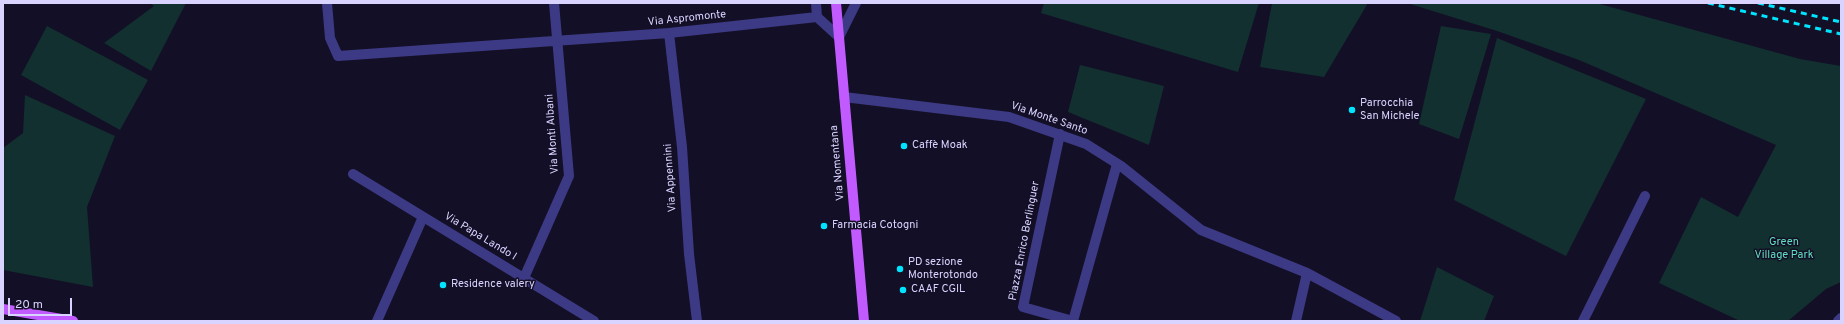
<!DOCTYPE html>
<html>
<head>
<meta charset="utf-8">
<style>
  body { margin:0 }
  #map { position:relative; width:1844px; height:324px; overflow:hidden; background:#130f26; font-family:Overpass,sans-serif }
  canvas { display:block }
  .frame { position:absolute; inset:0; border:4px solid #d9d4ff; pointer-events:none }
  .scale { position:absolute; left:8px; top:298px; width:64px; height:18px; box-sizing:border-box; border:2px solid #d9d4ff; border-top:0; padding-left:5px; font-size:12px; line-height:14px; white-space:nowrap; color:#d9d4ff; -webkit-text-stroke:3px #130f26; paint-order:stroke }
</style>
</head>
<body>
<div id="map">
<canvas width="1844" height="324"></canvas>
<div class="frame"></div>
<div class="scale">20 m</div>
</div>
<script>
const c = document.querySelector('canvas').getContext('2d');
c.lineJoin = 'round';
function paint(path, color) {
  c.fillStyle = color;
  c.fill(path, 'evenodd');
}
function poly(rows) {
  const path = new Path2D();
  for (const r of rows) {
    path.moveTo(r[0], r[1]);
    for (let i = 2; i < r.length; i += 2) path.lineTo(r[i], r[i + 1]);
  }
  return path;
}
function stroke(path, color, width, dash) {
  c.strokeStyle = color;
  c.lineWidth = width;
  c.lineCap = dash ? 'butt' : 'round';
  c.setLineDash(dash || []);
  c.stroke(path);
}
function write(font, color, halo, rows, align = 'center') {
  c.font = font + ' Overpass,sans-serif';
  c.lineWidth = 3;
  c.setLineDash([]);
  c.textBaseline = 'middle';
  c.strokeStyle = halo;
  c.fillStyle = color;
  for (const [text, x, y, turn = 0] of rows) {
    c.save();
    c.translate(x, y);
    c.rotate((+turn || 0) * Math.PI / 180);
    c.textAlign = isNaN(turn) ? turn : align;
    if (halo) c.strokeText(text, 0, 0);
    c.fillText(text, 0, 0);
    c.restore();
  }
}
paint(poly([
  [149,3,186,3,151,71,104,43,154,6],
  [1044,3,1259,3,1238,72,1041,13],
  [1272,3,1368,3,1324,77,1260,67],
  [1407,3,1596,3,1800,59,1841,66,1841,282,1826,289,1788,321,1740,321,1659,283,1701,197,1738,217,1776,145,1579,60,1497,31],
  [47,26,148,80,120,130,21,75],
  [1441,26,1491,34,1459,139,1419,124],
  [1497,38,1646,99,1566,256,1454,200],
  [1080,65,1164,86,1149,145,1068,112],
  [25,95,115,136,87,207,93,287,3,270,3,148,23,133],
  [1437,267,1494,296,1484,321,1420,321]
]), '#12302f');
stroke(poly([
  [327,3,330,38,338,56,669,33,817,17],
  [816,3,817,17],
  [817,17,839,37,856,3],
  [669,33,682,147,689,254,697,321],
  [844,97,1009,117,1086,144,1121,166,1201,230,1307,273,1396,321],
  [1060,134,1023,307,1073,321,1117,164],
  [353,174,594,321],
  [524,278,569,176,554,3],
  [377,321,423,217],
  [1296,321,1307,273],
  [1583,321,1645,196],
  [1838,321,1841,318]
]), '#3d3a85', 10);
stroke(poly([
  [836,3,864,321],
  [3,309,73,321]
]), '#c25bff', 10);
stroke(poly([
  [1708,3,1841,34],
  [1758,3,1841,22]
]), '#00e5ff', 3, [6, 5]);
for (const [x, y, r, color] of [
  [1352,110,4,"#00e5ff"],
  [904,146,4,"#00e5ff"],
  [824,226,4,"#00e5ff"],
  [900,269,4,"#00e5ff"],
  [443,285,4,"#00e5ff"],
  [903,290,4,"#00e5ff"]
]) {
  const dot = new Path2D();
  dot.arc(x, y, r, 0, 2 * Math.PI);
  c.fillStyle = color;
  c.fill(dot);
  stroke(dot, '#130f26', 1.5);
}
write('11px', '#d9d4ff', '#130f26', [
  ["Via Aspromonte",687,19,-6],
  ["Via Monte Santo",1049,119,19],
  ["Via Monti Albani",553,134,-94],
  ["Via Nomentana",838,163,-95],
  ["Via Appennini",671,178,-94],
  ["Via Papa Lando I",480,237,31],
  ["Piazza Enrico Berlinguer",1025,241,-79]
]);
write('11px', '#d9d4ff', '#130f26', [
  ["Parrocchia",1360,104],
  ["San Michele",1360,117],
  ["Caffè Moak",912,146],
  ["Farmacia Cotogni",832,226],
  ["PD sezione",908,263],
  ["Monterotondo",908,276],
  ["Residence valery",451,285],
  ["CAAF CGIL",911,290]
], 'left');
write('11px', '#5fe0c0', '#130f26', [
  ["Green",1784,243],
  ["Village Park",1784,256]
]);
</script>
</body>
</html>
